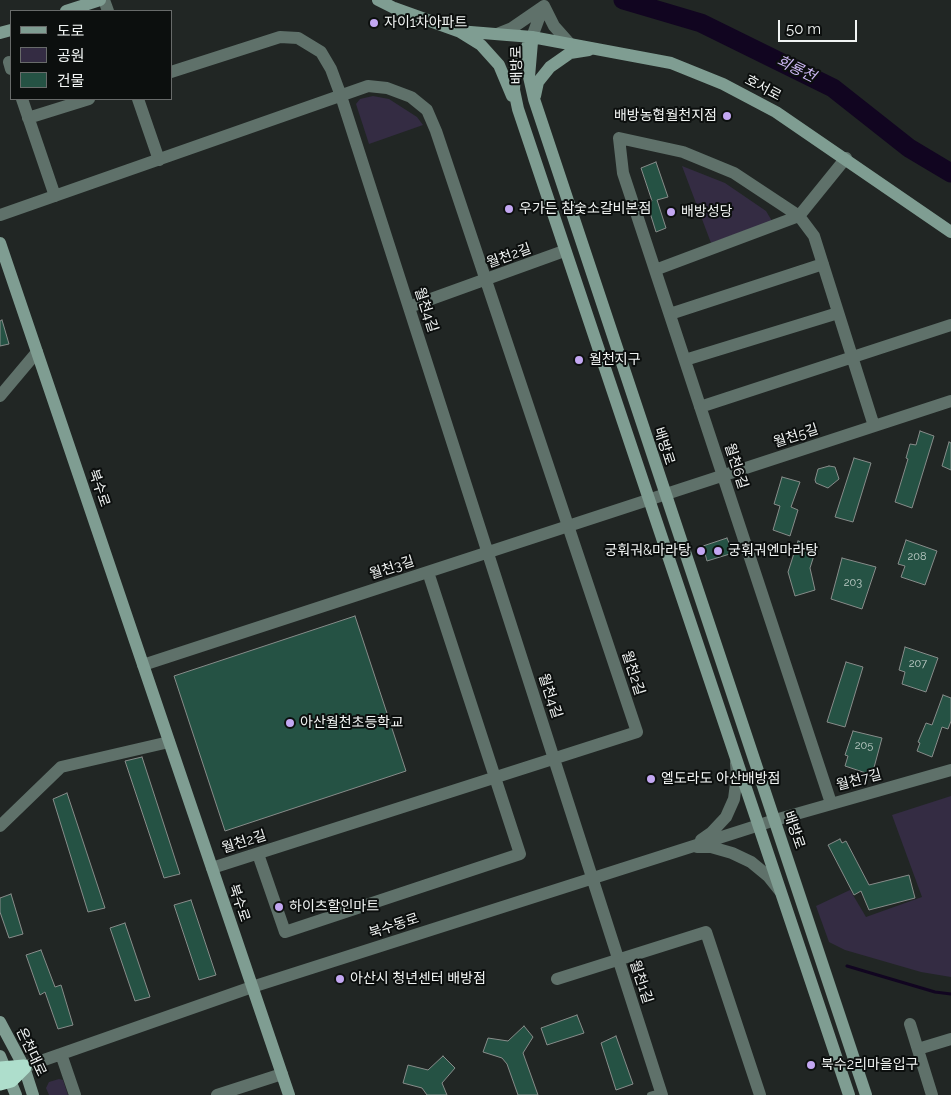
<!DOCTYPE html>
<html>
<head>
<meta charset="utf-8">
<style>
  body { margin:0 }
  #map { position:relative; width:951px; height:1095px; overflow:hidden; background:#212624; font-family:Raleway,"Noto Sans KR",sans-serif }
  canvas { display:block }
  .legend { position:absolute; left:10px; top:10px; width:162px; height:90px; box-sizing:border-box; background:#0c0f0e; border:1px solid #686b6a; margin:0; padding:6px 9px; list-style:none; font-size:15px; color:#f1f4f3 }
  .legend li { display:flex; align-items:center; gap:10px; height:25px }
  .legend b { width:25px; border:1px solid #686b6a }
  .scale { position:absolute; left:778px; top:20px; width:79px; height:22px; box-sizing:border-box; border:2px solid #f1f4f3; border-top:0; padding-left:6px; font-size:15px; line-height:18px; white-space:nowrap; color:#f1f4f3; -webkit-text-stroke:4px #0c0f0e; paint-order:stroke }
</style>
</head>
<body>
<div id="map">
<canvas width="951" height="1095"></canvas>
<ul class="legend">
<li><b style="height:6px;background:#7f9d92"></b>도로</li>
<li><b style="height:14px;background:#342c43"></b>공원</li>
<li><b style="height:14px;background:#255244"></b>건물</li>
</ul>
<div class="scale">50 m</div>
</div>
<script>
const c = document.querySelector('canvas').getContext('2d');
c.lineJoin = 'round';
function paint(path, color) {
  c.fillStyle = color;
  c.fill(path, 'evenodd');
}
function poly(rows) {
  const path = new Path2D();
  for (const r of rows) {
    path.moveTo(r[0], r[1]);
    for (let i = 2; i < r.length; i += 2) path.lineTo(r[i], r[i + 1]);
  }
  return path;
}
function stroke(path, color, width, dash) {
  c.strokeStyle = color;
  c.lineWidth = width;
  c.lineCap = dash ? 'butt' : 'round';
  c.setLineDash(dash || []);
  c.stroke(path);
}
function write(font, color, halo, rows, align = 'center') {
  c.font = font + ' Raleway,"Noto Sans KR",sans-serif';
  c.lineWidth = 4;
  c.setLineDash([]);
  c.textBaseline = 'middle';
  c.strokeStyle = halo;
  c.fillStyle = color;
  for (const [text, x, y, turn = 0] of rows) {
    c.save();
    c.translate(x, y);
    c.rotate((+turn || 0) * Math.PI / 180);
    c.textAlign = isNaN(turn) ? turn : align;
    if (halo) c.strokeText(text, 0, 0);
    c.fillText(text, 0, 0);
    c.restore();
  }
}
paint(poly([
  [373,96,389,99,417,117,423,125,369,144,356,104,360,99],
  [682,166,725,183,766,211,772,221,711,243],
  [951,796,951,977,921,972,845,950,829,942,816,906,850,890,866,917,922,897,892,815],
  [59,1079,63,1080,68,1095,49,1095,46,1088,49,1082]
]), '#342c43');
stroke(poly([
  [847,966,935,992,951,994]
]), '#110520', 3);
stroke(poly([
  [623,0,701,23,833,88,909,148,951,173]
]), '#110520', 19);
const building = poly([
  [656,162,668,197,657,200,666,228,656,232,647,203,652,201,641,168,656,162],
  [2,320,9,344,0,346,0,321,2,320],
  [920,431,934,436,912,508,895,502,908,459,906,458,910,444,916,445,920,431],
  [949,442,951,443,951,470,942,466,949,442],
  [854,458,871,463,853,522,835,517,854,458],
  [829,466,835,467,839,479,828,488,816,483,815,480,818,469,829,466],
  [782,477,800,482,791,507,798,510,790,536,773,530,780,506,774,504,782,477],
  [727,538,733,553,707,561,703,546,727,538],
  [906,540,937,551,925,585,901,577,905,566,898,564,906,540],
  [798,541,817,546,810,568,815,590,795,596,788,572,798,541],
  [842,558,876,567,862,609,831,599,842,558],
  [355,616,406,771,225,831,174,676,355,616],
  [905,647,938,658,926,692,902,684,905,672,899,670,905,647],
  [846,662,863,667,845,727,827,722,846,662],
  [943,695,951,698,951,721,948,729,942,727,932,757,917,751,920,743,918,742,926,723,932,725,943,695],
  [853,731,882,738,872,775,845,766,848,756,845,755,853,731],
  [142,757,180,874,164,878,125,761,142,757],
  [67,793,105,908,88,912,53,799,67,793],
  [840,839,842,843,846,841,869,885,909,875,915,898,869,910,861,891,854,895,828,845,840,839],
  [11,894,23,934,9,938,0,912,0,898,11,894],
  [191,900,216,975,199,980,174,905,191,900],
  [125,923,150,997,135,1001,110,928,125,923],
  [41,950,55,987,61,985,73,1025,58,1029,45,992,40,995,26,955,41,950],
  [577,1015,584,1033,547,1045,541,1028,577,1015],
  [524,1026,533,1037,523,1053,538,1095,518,1095,507,1064,502,1058,483,1052,488,1038,508,1041,524,1026],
  [616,1036,633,1084,616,1090,601,1043,616,1036],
  [443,1056,455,1068,442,1083,447,1095,427,1095,422,1088,403,1083,408,1065,428,1070,443,1056]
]);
paint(building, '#255244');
stroke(building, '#878c8a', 1);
stroke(poly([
  [650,1095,661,1092]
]), '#5f716a', 6);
stroke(poly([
  [104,0,108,11],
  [497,34,512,28,544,6,554,26,570,44],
  [532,37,543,7],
  [9,62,11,69],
  [171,72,280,37,298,38,321,52,331,69,341,96,662,1095],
  [22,99,55,196],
  [138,99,159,160],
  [28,118,89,99],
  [0,215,368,86,387,88,411,97,427,110,436,131,637,732,212,868],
  [655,270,799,216,846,158],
  [409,307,564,251],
  [670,314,823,264],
  [685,360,838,313],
  [0,396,37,352],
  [700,407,951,325],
  [143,665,951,401],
  [831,803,623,173,619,138,683,152,734,173,799,216,814,236,874,426],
  [0,826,61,767,169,742],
  [701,840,711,833,726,817,734,799,737,776,736,763],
  [697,847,711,847,732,853,751,862,768,876,780,891],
  [258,854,285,932,520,854,428,572],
  [557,979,706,932,760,1095],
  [910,1024,932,1095],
  [918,1049,951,1039],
  [61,1054,75,1095],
  [24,1067,252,987,775,820,951,770],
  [217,1095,282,1074]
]), '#5f716a', 12);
stroke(poly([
  [378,0,394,8,458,31,532,37,671,63,723,84,776,112,951,232],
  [66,11,100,0],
  [460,32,481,45,499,65,512,96],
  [0,33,11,30],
  [532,37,515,70,514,90,518,109,849,1095],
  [532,42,529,77,534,99,866,1095],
  [535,96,538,82,550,67,570,53,589,50],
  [0,243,289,1095],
  [0,1022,24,1067,33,1095],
  [0,1056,16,1095]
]), '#7f9d92', 12);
stroke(poly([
  [0,1069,24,1067],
  [0,1083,11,1080,24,1067]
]), '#aedecc', 15);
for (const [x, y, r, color] of [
  [374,23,5,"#c3a7f2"],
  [727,116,5,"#c3a7f2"],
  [509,209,5,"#c3a7f2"],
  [671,212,5,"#c3a7f2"],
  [579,360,5,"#c3a7f2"],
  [701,551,5,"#c3a7f2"],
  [718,551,5,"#c3a7f2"],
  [290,723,5,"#c3a7f2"],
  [651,779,5,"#c3a7f2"],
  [279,907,5,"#c3a7f2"],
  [340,979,5,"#c3a7f2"],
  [811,1065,5,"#c3a7f2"]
]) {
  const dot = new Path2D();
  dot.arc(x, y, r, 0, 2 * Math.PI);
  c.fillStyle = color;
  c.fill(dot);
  stroke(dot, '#0c0f0e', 2);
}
write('11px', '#beccc7', null, [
  ["208",917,557],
  ["203",853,583],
  ["207",918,664],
  ["205",864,746]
]);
write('14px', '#f1f4f3', '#0c0f0e', [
  ["자이1차아파트",384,23],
  ["배방농협월천지점",717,116,"right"],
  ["우가든 참숯소갈비본점",519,209],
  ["배방성당",681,212],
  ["월천지구",589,360],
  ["궁훠궈&마라탕",691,551,"right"],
  ["궁훠궈엔마라탕",728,551],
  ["아산월천초등학교",300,723],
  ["엘도라도 아산배방점",661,779],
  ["하이츠할인마트",289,907],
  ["아산시 청년센터 배방점",350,979],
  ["북수2리마을입구",821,1065]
], 'left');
write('14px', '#f1f4f3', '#0c0f0e', [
  ["배방로",517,65,-91],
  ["호서로",763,88,28],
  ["월천2길",509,256,-20],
  ["월천4길",426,310,72],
  ["월천5길",796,436,-18],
  ["배방로",664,446,72],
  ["월천6길",736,466,72],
  ["북수로",99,488,71],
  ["월천3길",392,568,-18],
  ["월천2길",633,673,72],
  ["월천4길",550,696,72],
  ["월천7길",859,780,-15],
  ["배방로",794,830,71],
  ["월천2길",244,842,-18],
  ["북수로",239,903,71],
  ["북수동로",394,926,-18],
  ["월천1길",641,982,72],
  ["온천대로",31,1052,65]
]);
write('italic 15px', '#cbb6f2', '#0c0f0e', [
  ["회룡천",796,69,26]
]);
</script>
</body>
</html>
